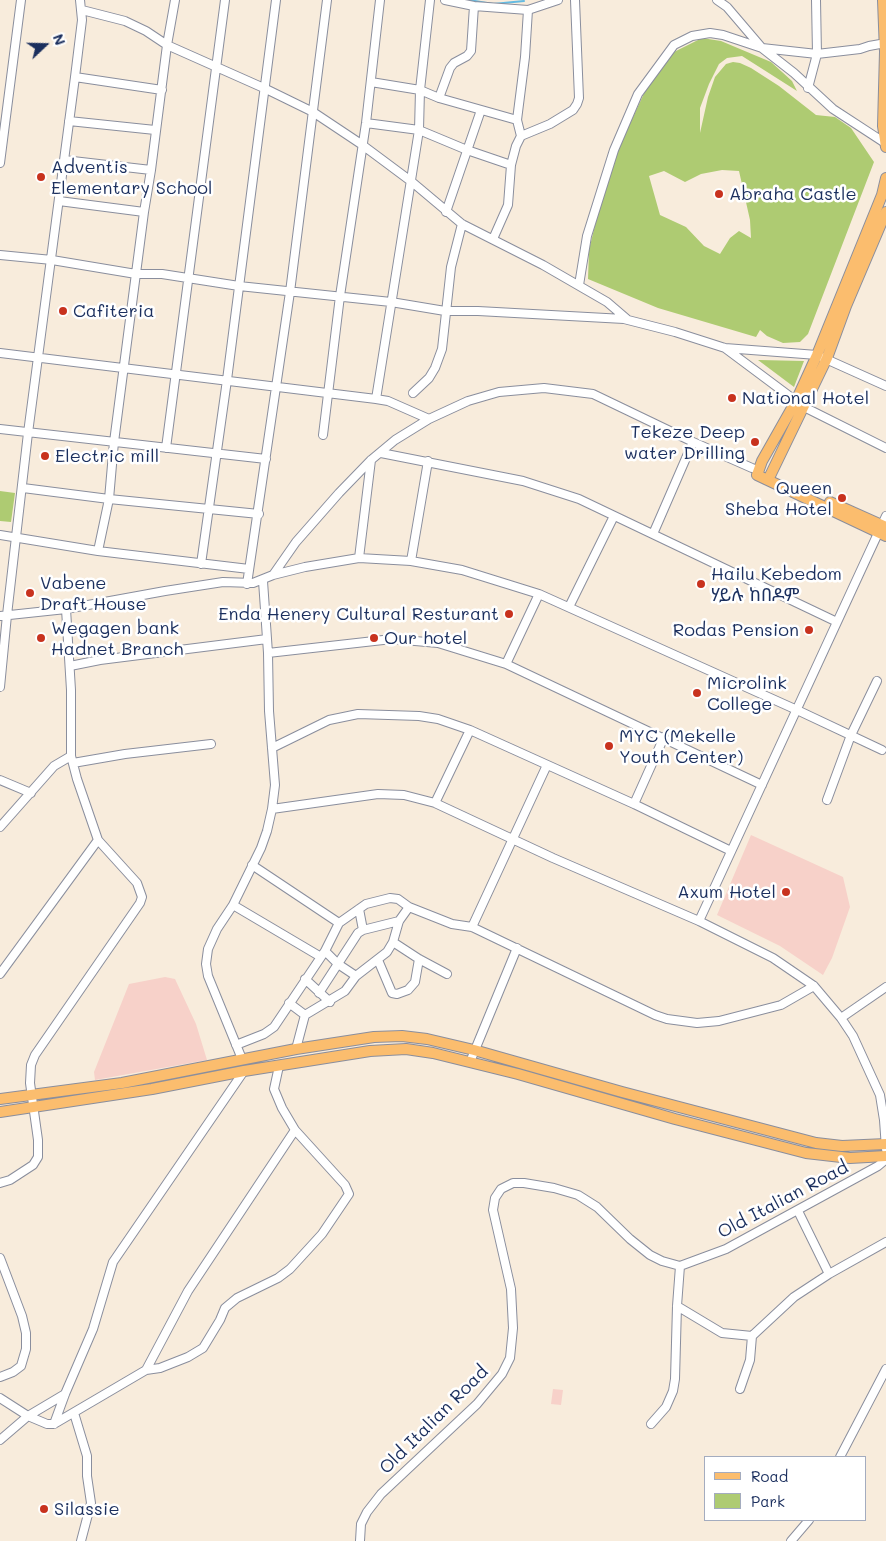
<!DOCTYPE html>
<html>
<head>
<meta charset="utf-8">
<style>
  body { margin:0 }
  #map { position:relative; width:886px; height:1541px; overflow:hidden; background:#f8ecdc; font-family:Mali,sans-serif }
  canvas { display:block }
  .legend { position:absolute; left:704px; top:1456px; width:162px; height:65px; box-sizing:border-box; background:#fff; border:1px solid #a4acbf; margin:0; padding:6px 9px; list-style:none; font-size:15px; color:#1b2f5e }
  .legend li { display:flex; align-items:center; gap:10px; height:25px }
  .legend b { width:25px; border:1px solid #a4acbf }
  .north { position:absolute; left:20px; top:20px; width:50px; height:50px; -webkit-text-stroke:4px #fff; paint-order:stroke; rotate:69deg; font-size:14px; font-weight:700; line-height:20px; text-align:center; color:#1b2f5e }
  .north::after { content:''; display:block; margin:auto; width:18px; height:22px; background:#1b2f5e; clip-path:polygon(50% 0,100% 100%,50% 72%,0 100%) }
</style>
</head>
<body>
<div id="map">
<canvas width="886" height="1541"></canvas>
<ul class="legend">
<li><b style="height:6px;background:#fbbd6e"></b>Road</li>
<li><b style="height:14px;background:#aecb72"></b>Park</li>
</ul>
<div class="north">N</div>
</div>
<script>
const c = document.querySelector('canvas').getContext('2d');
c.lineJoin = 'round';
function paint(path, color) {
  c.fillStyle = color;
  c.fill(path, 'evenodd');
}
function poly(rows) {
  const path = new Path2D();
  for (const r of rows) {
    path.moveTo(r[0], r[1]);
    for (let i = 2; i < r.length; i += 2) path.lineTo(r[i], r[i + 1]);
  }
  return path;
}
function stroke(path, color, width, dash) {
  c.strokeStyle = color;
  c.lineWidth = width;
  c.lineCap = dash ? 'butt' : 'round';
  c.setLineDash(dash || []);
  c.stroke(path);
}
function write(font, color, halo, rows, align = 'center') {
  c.font = font + ' Mali,"Noto Sans Ethiopic",sans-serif';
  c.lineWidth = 5;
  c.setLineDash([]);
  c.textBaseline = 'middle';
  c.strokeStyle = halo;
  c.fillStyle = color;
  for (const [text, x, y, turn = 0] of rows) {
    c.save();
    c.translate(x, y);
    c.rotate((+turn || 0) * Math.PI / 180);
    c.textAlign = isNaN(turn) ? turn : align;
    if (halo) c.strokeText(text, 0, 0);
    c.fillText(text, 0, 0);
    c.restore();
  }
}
paint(poly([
  [751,835,843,877,850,907,832,958,823,975,780,946,717,915],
  [165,977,175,979,196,1024,207,1060,95,1080,94,1072,129,984],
  [553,1389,563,1390,561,1405,551,1404]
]), '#f7d1c9');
paint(poly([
  [702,38,721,41,771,62,792,81,797,91,742,56,727,58,719,64,709,84,700,108,700,133,708,97,715,77,726,64,733,62,740,63,751,68,779,86,816,115,835,117,851,128,874,162,808,334,800,342,783,343,767,336,760,330,756,337,658,308,588,279,589,250,597,217,620,145,647,87,674,52],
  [722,170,739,171,750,220,751,238,739,231,730,238,720,254,704,246,686,227,660,215,649,176,664,171,685,182,701,174],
  [758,360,759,360,804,361,794,387],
  [0,491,15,493,11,522,0,521]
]), '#aecb72');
stroke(poly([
  [469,0,493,4,524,1]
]), '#65bbe2', 2);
const minor = poly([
  [445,0,474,6,528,10,558,0],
  [717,0,727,7,762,48,794,73,833,109,885,143],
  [82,10,125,21,146,31,167,45,266,89,313,112,361,144,412,182,462,224,543,265,607,302,628,320],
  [75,77,162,90],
  [371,82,420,90,439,98,517,120],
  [808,88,817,54,816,0],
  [439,98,450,68,454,63,467,56,471,51,474,6],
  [69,121,155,130],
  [366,123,419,130,467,150,511,165],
  [521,136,517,120,525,57,528,10],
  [64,160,151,170],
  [0,163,21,0],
  [59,201,144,212],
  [446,212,481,110],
  [493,239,508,205,511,165,516,146,521,136,550,124,573,110,577,104,579,98,575,0],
  [0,255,52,260,136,274,162,274,239,286,391,302,445,311,478,311,624,319,675,332,725,348,817,355,886,386],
  [579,285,587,236,614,150,638,94,674,45,692,36,710,33,723,35,762,48,817,54,860,49,869,46,886,43],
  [725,348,804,407,886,448],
  [0,353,376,399,388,401,429,419],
  [413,393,429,378,435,368,442,349,451,267,462,224],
  [376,399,419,130,420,90,430,0],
  [0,429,266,459],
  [323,435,340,296,366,123,380,0],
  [166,448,225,0],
  [381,453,523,481,579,499,837,622],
  [23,488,109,499,259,514],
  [653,534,693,442],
  [0,535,98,551,249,569],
  [98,551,109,499,114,442,144,212,151,170,167,45,175,0],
  [359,558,371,460],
  [411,561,428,461],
  [201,564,227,380,276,0],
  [273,575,296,542,339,493,371,460,395,440,429,419,468,401,499,392,544,388,593,394,693,442,752,468,759,470],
  [247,584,290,292,327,0],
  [569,607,614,516],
  [0,616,66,609,165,591,223,582,253,583,273,575,305,567,359,558,411,561,462,570,539,594,797,710,882,750],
  [268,653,392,639,438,643,506,664,762,785],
  [506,664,539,594],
  [70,666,100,660,267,639],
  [0,687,7,615,28,433,75,77,82,20,80,0],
  [272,748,329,720,358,714,419,716,438,719,470,730,634,804,731,851],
  [73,763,125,754,211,744],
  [0,780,31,793],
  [827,800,851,735,877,681],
  [435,803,470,730],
  [634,804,664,737],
  [272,809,378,794,404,795,435,803,553,858,699,921,773,958,814,986,841,1018,853,1036,880,1095,884,1120,886,1149],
  [0,827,54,766,71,756],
  [252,865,339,923],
  [233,905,321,957],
  [359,909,363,930],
  [699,921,886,516],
  [472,927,547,765],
  [393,942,419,959,447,974],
  [325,951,338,964,356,976],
  [378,960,392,993,397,994,408,990,415,982,419,959],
  [0,974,98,840],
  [305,979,330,1002],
  [319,993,358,933,363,930,399,921],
  [289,1003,305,1015],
  [841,1018,886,987],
  [236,1045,264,1034,274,1027,325,951,339,923,366,904,390,898,398,899,409,907,452,924,472,927,655,1015,667,1019,697,1023,719,1021,781,1005,814,986],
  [296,1049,305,1015,345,991,356,976,387,952,393,942,399,921,409,907],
  [242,1059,208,976,206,964,208,949,217,929,233,905,261,848,267,831,272,809,275,785,269,711,268,653,263,581],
  [470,1062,517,948],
  [0,1183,10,1180,33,1165,38,1157,38,1140,30,1083,31,1065,35,1055,140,903,142,897,137,883,98,840,77,779,71,756,71,690,66,609],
  [798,1211,829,1274],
  [0,1258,22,1316,26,1333,26,1349,21,1366,13,1372,0,1377],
  [677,1306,722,1333,752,1336,794,1297,829,1274,886,1242],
  [146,1370,160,1368,188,1357,203,1348,220,1320,225,1308,237,1298,278,1278,290,1269,322,1234,349,1194,345,1185,295,1130],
  [740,1389,750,1360,752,1336],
  [0,1398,28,1416,47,1424,54,1424,146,1370,188,1291,295,1130,282,1108,274,1089,279,1066],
  [74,1413,87,1456,87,1476,91,1503,81,1541],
  [54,1424,65,1394,93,1329,113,1262,244,1071],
  [651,1424,666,1407,673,1391,675,1379,677,1306,680,1266],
  [0,1440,28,1416,65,1394],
  [840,1457,886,1369],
  [360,1541,361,1524,367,1512,381,1494,477,1404,502,1374,510,1358,513,1328,511,1289,493,1210,495,1198,501,1189,513,1183,524,1183,554,1188,578,1195,597,1207,630,1239,650,1255,662,1261,680,1266,726,1249,878,1166,884,1161,886,1156],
  [791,1541,809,1520]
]);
const major = poly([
  [883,0,885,52,883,126,886,147],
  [886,178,882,195,817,355,796,401,762,461,757,475,886,536],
  [768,480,827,358,846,306,886,212],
  [830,502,886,527],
  [0,1099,122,1083,296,1049,374,1037,402,1036,427,1039,474,1050,622,1092,816,1143,842,1146,886,1144],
  [0,1112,152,1089,244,1071,370,1051,406,1049,433,1053,518,1074,675,1119,806,1153,850,1158,886,1156]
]);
stroke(minor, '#8a8e9d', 10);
stroke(major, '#8a8e9d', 12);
stroke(minor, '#fff', 8);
stroke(major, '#fbbd6e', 10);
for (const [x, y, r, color] of [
  [41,177,5,"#c8321e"],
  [719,194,5,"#c8321e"],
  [63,311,5,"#c8321e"],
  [732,398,5,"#c8321e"],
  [755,442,5,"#c8321e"],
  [45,456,5,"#c8321e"],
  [842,498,5,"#c8321e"],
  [701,584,5,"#c8321e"],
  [30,593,5,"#c8321e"],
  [509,614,5,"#c8321e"],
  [809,630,5,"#c8321e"],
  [41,638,5,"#c8321e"],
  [374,638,5,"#c8321e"],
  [697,693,5,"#c8321e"],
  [609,746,5,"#c8321e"],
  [786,892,5,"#c8321e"],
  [44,1509,5,"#c8321e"]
]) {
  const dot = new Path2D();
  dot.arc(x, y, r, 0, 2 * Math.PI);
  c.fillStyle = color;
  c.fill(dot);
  stroke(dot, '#fff', 2);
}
write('18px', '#1b2f5e', '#fff', [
  ["Adventis",51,167],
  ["Elementary School",51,188],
  ["Abraha Castle",729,194],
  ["Cafiteria",73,311],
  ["National Hotel",742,398],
  ["Tekeze Deep",745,432,"right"],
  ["water Drilling",745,453,"right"],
  ["Electric mill",55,456],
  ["Queen",832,488,"right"],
  ["Sheba Hotel",832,509,"right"],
  ["Hailu Kebedom",711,574],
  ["ሃይሉ ከበዶም",711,595],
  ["Vabene",40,583],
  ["Draft House",40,604],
  ["Enda Henery Cultural Resturant",499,614,"right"],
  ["Wegagen bank",51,628],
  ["Hadnet Branch",51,649],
  ["Rodas Pension",799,630,"right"],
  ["Our hotel",384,638],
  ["Microlink",707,683],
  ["College",707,704],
  ["MYC (Mekelle",619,736],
  ["Youth Center)",619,757],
  ["Axum Hotel",776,892,"right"],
  ["Silassie",54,1509]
], 'left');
write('18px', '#1b2f5e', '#fff', [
  ["Old Italian Road",783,1200,-28],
  ["Old Italian Road",434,1420,-45]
]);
</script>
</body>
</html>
